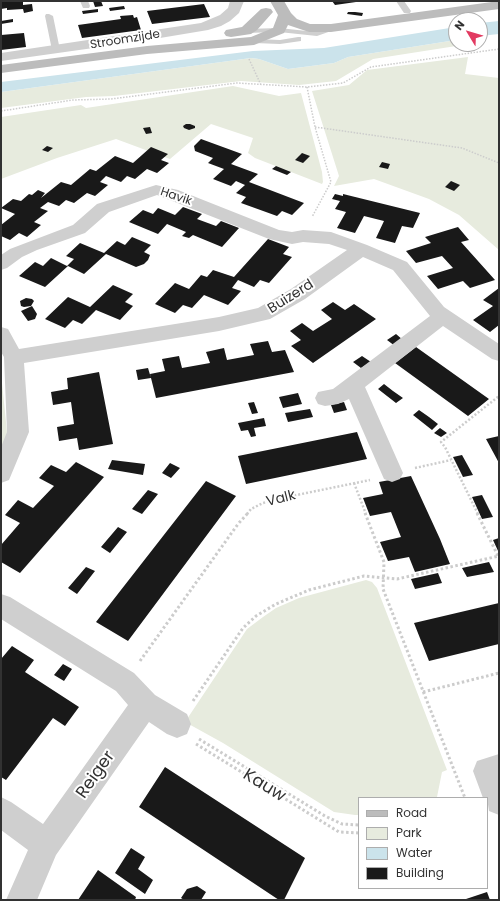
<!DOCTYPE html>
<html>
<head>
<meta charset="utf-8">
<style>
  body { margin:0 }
  #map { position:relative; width:500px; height:901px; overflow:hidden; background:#fff; font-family:Poppins,sans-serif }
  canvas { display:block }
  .frame { position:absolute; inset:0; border:2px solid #323232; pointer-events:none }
  .legend { position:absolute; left:358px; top:797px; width:130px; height:92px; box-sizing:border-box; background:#fff; border:1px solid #adadad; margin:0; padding:5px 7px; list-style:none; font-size:12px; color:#323232 }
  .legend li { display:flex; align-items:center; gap:8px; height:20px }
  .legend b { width:20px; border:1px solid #adadad }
  .north { position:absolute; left:448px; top:12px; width:40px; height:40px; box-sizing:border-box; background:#fff; border:1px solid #adadad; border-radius:50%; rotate:308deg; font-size:11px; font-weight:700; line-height:16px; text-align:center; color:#323232 }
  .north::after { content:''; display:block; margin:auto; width:14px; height:18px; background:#e23a61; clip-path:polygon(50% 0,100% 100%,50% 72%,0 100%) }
</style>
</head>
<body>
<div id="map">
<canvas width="500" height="901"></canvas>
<div class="frame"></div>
<ul class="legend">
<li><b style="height:5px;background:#bcbcbc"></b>Road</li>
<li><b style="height:11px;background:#e7ebde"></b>Park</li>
<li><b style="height:11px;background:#cbe3eb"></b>Water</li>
<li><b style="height:11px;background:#191919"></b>Building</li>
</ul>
<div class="north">N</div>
</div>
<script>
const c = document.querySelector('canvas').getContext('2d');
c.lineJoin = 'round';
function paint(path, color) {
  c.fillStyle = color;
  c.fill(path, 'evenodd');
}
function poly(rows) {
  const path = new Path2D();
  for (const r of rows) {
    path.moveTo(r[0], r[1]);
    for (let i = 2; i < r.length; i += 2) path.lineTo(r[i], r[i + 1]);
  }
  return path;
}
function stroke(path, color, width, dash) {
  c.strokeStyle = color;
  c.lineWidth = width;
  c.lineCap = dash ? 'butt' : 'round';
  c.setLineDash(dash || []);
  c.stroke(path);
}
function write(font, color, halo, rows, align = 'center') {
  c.font = font + ' Poppins,sans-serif';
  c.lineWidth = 4;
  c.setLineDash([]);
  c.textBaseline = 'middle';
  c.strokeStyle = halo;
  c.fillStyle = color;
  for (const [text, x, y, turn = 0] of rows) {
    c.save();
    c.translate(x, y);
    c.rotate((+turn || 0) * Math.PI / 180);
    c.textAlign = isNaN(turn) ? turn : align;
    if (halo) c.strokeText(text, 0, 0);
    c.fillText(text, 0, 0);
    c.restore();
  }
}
paint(poly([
  [456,40,456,44,469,44,373,59,336,81,299,85,241,81,114,96,86,97,1,108,1,92,251,58,259,59,288,69,334,63,348,57],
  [468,57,465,74,499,78,499,250,459,215,429,199,374,179,334,186,339,176,312,91,349,85,367,70],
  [233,86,279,96,301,93,322,172,323,182,322,184,255,158,248,153,253,138,211,124,170,159,116,139,57,158,1,179,1,117,81,105,86,108],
  [1,373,7,432,5,447,1,454],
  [366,580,372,582,377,588,447,770,442,772,437,797,359,798,359,815,355,815,334,812,223,743,185,722,247,629,263,617,276,608,299,598]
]), '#e7ebde');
paint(poly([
  [499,21,499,34,480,36,480,23],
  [456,27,456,40,348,57,334,63,288,69,259,59,251,58,1,92,1,82,253,51,324,48]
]), '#cbe3eb');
paint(poly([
  [1,1,23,1,23,5,32,4,33,11,24,13,23,9,7,10,7,8,1,9],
  [93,1,101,1,103,6,95,7],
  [332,1,356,1,356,2,335,5],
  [204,4,210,17,152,24,147,11],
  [124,6,125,9,110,11,109,8],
  [98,9,98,12,83,14,82,11],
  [348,12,355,12,363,13,362,16,347,14],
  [133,15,134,18,137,17,141,30,82,38,78,25,121,19,120,16],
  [13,19,13,22,1,24,1,21],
  [24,33,26,47,1,50,1,35],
  [186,124,190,124,195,126,195,128,189,130,184,128,183,126],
  [150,127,152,133,146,134,143,128],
  [201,139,242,154,231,164,258,174,249,182,304,203,292,215,282,211,277,216,241,203,246,197,236,193,245,185,236,181,231,186,213,179,224,169,208,163,213,158,195,151,194,146],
  [47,146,53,148,48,152,42,150],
  [151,147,168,154,161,160,169,163,157,173,147,169,135,179,127,176,121,182,106,176,100,182,108,185,95,196,87,193,74,203,66,200,59,206,48,202,40,208,48,211,34,222,41,225,27,237,19,233,10,240,1,236,1,225,15,214,1,208,13,199,21,201,29,194,32,195,38,190,45,193,41,198,61,182,71,185,90,169,96,171,115,156,133,163],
  [302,153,310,156,303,163,295,160],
  [382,162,390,164,388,169,379,167],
  [276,166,291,172,287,175,272,169],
  [451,181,460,185,454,191,445,187],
  [335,194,343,196,343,194,420,213,413,228,402,226,395,243,376,238,384,221,364,216,355,233,337,228,346,212,335,209,340,201,332,199],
  [183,207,202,214,197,219,216,226,221,221,239,228,222,247,193,235,189,238,182,236,186,232,167,224,158,234,129,222,143,210,153,214,158,208,175,215],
  [458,227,469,240,461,242,495,280,470,288,463,281,438,289,427,276,453,268,442,256,416,263,406,251,431,243,425,237],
  [132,237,151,245,144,252,150,255,148,260,144,264,136,267,106,254,84,274,68,266,45,287,19,276,35,262,43,266,51,258,67,266,74,259,66,256,80,243,104,253,117,241,125,245],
  [268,239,289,247,283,254,292,257,269,283,260,280,254,287,238,280,232,288,241,291,228,305,204,295,192,308,183,305,175,313,155,304,175,283,189,289,201,275,207,277,213,270,234,277],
  [113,285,133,294,125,302,133,306,120,320,96,310,82,324,73,320,65,328,45,319,68,297,90,307],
  [499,288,499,325,490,332,473,320,493,306,483,300],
  [26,298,32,299,34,301,31,306,24,307,21,306,20,301],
  [333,302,345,310,354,304,376,319,313,363,291,346,301,340,290,331,302,323,313,331,332,319,321,310],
  [32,306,37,314,35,319,28,321,21,311],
  [396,334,403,340,395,346,387,340],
  [268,341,272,352,285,350,294,372,156,398,150,374,165,371,162,359,179,356,182,368,210,363,206,352,224,348,227,360,254,355,250,344],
  [416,347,489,399,468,416,395,363],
  [362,356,371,362,361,368,353,362],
  [148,368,151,378,138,380,136,370],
  [99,372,113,444,79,450,77,438,59,441,57,427,74,424,71,402,53,405,51,392,68,389,67,378],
  [384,384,393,391,403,398,396,403,378,389],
  [298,393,302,404,283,408,279,397],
  [254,402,258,413,252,414,248,403],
  [344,402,347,410,334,413,331,405],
  [310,409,313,417,288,422,285,413],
  [419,410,429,417,438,424,432,430,413,415],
  [264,418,266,426,254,428,256,436,251,437,248,430,241,431,238,423],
  [440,428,447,433,441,437,434,433],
  [357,432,367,459,246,484,238,456],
  [499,436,499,463,486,439],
  [462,455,467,464,473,475,463,477,453,457],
  [112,460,145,464,143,475,108,469],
  [76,462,104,477,20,573,1,562,1,545,20,523,5,515,18,500,33,508,54,486,39,478,51,465,66,472],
  [170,463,180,468,171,478,162,473],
  [411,476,440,539,450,564,415,572,409,557,388,561,380,542,401,537,391,512,370,516,363,498,383,494,379,482],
  [206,481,236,496,128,641,96,622],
  [148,490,158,494,142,514,132,509],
  [482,495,493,517,482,519,472,497],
  [118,527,127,532,110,553,101,547],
  [499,538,499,553,493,540],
  [489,562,494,572,467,577,462,568],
  [86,567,95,571,77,594,68,588],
  [438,573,442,583,415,589,411,579],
  [499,603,499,644,429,661,414,623],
  [12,646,34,660,25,672,79,707,65,726,53,718,6,780,1,777,1,659],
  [63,664,72,669,64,681,54,675],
  [165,767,305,858,284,900,279,900,139,807],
  [131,848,145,857,138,869,153,880,145,894,115,873],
  [98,870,136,897,135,900,78,900],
  [197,886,206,892,201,900,184,900,181,898,187,889],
  [487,892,490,900,463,900]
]), '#191919');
stroke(poly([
  [249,59,261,85],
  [307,87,315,127,331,182,312,217],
  [1,111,73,100,111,99,237,83,307,87,343,83,371,67,499,49],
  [315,127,462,148,499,163]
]), '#ccc', 1.5, [1.5, 1.5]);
stroke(poly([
  [415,468,451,460],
  [354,483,366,514],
  [247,514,251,509,263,503,277,499,370,480],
  [478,514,445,447,441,442,499,396]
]), '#ccc', 2.5, [2, 2]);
stroke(poly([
  [365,513,384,562,383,589,465,798],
  [477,513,498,556],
  [140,661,238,524,248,513],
  [423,692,499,673],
  [193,701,243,628,256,616,276,604,309,590,364,576,397,579,499,556],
  [199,739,325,816,342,824,359,825],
  [196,744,339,832,359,833]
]), '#ccc', 3, [2.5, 2.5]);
paint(poly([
  [80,1,88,1,90,6,89,8,83,8,80,1],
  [396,1,404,1,411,11,410,13,404,13,396,1],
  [46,14,49,14,53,16,60,50,59,52,53,52,52,50,45,16,46,14],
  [331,26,335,28,334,30,317,36,279,32,246,33,242,31,246,29,279,28,316,32,331,26],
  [298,37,301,37,301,41,280,44,254,43,250,41,254,39,280,40,298,37]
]), '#cfcfcf');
paint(poly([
  [230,1,244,1,239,13,230,21,221,26,208,30,136,42,1,61,1,53,201,23,220,15,228,8,230,1],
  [156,185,178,190,279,230,292,232,303,230,331,232,367,245,407,262,444,307,499,344,499,361,492,359,443,326,365,387,403,473,400,479,392,482,384,479,349,399,338,404,325,406,318,404,315,398,318,392,333,389,430,316,393,270,363,257,305,299,270,319,219,331,24,363,29,432,9,480,1,483,1,447,7,432,4,357,1,352,1,327,8,329,19,349,219,317,258,308,291,289,347,250,329,244,303,242,292,244,269,239,157,195,109,212,85,233,37,250,22,257,7,268,1,270,1,255,10,249,73,225,97,204,156,185],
  [1,594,10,597,134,673,155,695,187,714,191,724,187,734,177,738,167,734,149,722,56,855,37,900,6,900,28,850,1,830,1,797,11,802,43,824,128,705,116,691,1,619,1,594],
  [499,754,499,815,489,811,487,798,483,798,473,771,477,761,499,754]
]), '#cfcfcf');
paint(poly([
  [270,1,284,1,291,13,297,19,310,24,331,24,499,1,499,9,331,32,309,32,288,25,284,33,254,45,147,54,1,73,1,65,147,46,251,37,273,28,278,15,270,1],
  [266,8,271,9,273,12,257,30,251,34,231,37,226,36,224,33,226,30,242,27,261,9,266,8]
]), '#bcbcbc');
write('12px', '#323232', '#fff', [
  ["Stroomzijde",125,40,-9],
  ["Havik",176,197,19]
]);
write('14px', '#323232', '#fff', [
  ["Buizerd",291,297,-32],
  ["Valk",281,499,-14]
]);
write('17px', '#323232', '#fff', [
  ["Reiger",96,775,-55],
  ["Kauw",264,786,32]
]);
</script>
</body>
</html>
